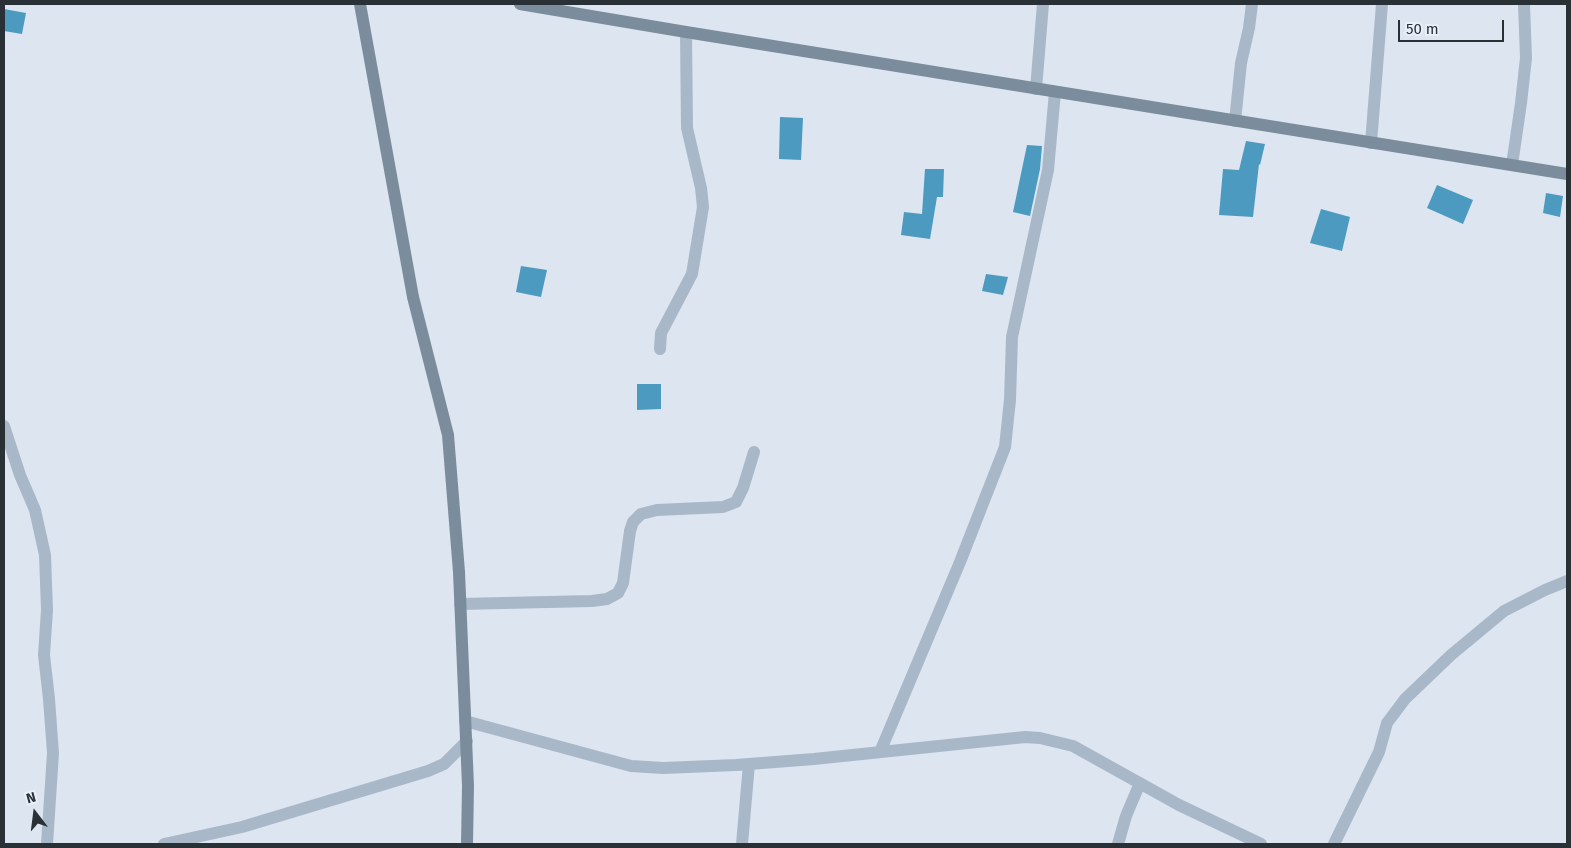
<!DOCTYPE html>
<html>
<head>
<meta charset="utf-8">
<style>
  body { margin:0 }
  #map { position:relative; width:1571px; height:848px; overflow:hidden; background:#dde5f1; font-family:"Fira Sans",sans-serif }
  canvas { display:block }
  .frame { position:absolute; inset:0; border:5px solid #293136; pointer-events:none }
  .north { position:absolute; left:10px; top:788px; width:50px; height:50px; -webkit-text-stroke:4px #e9eff9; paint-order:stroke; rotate:345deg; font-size:14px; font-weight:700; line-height:20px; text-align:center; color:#293136 }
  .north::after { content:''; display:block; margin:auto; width:18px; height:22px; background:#293136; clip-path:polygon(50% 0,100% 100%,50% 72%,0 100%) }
  .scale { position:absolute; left:1398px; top:20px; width:106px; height:22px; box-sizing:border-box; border:2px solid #293136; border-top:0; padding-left:6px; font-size:15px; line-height:18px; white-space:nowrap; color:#293136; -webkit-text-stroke:4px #e9eff9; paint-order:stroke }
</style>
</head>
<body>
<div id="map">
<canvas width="1571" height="848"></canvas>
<div class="frame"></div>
<div class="north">N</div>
<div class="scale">50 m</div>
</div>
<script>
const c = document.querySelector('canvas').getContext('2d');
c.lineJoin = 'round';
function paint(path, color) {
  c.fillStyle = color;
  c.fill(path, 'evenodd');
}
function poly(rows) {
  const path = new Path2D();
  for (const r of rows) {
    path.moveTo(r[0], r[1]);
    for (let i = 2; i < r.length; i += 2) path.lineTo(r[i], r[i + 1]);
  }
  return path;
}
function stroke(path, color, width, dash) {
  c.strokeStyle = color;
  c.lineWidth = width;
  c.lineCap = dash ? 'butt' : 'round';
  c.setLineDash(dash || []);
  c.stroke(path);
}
paint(poly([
  [4,9,26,13,22,34,4,31],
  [780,117,803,118,801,160,779,159],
  [1246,141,1265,144,1260,165,1259,164,1253,217,1219,215,1223,169,1239,170],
  [1027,145,1042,146,1040,169,1030,216,1013,212],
  [925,169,944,169,943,197,937,197,930,239,901,235,904,212,922,214],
  [1437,185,1473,200,1463,224,1427,208],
  [1546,193,1563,196,1560,217,1543,213],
  [1321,209,1350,217,1342,251,1310,243],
  [521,266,547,270,541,297,516,292],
  [986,274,1008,277,1003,295,982,291],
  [637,384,661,384,661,409,637,410]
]), '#4c9abf');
stroke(poly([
  [1036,89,1043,4],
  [1235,121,1241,63,1249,28,1252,4],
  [1371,143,1382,4],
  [1512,165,1521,103,1526,58,1524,4],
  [660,349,661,333,692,274,703,207,701,188,687,128,686,32],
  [4,426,20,475,35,510,45,555,47,610,44,655,49,699,53,753,47,844],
  [460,604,592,601,607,599,618,593,623,583,630,531,633,522,641,514,657,510,723,507,736,502,743,488,754,452],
  [465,721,631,766,663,768,736,765,814,759,1025,737,1040,738,1073,746,1179,805,1261,844],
  [880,752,960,562,1005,447,1010,400,1012,337,1048,170,1055,92],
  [164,844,242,827,428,771,444,764,467,741],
  [742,844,749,764],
  [1118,844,1126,816,1140,783],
  [1334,844,1379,752,1387,723,1405,699,1451,655,1504,611,1545,590,1567,581]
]), '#a9b8c8', 12);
stroke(poly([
  [360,4,413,297,448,435,459,572,468,786,467,844],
  [520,4,686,32,1567,174]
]), '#7b8d9c', 12);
</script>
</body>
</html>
